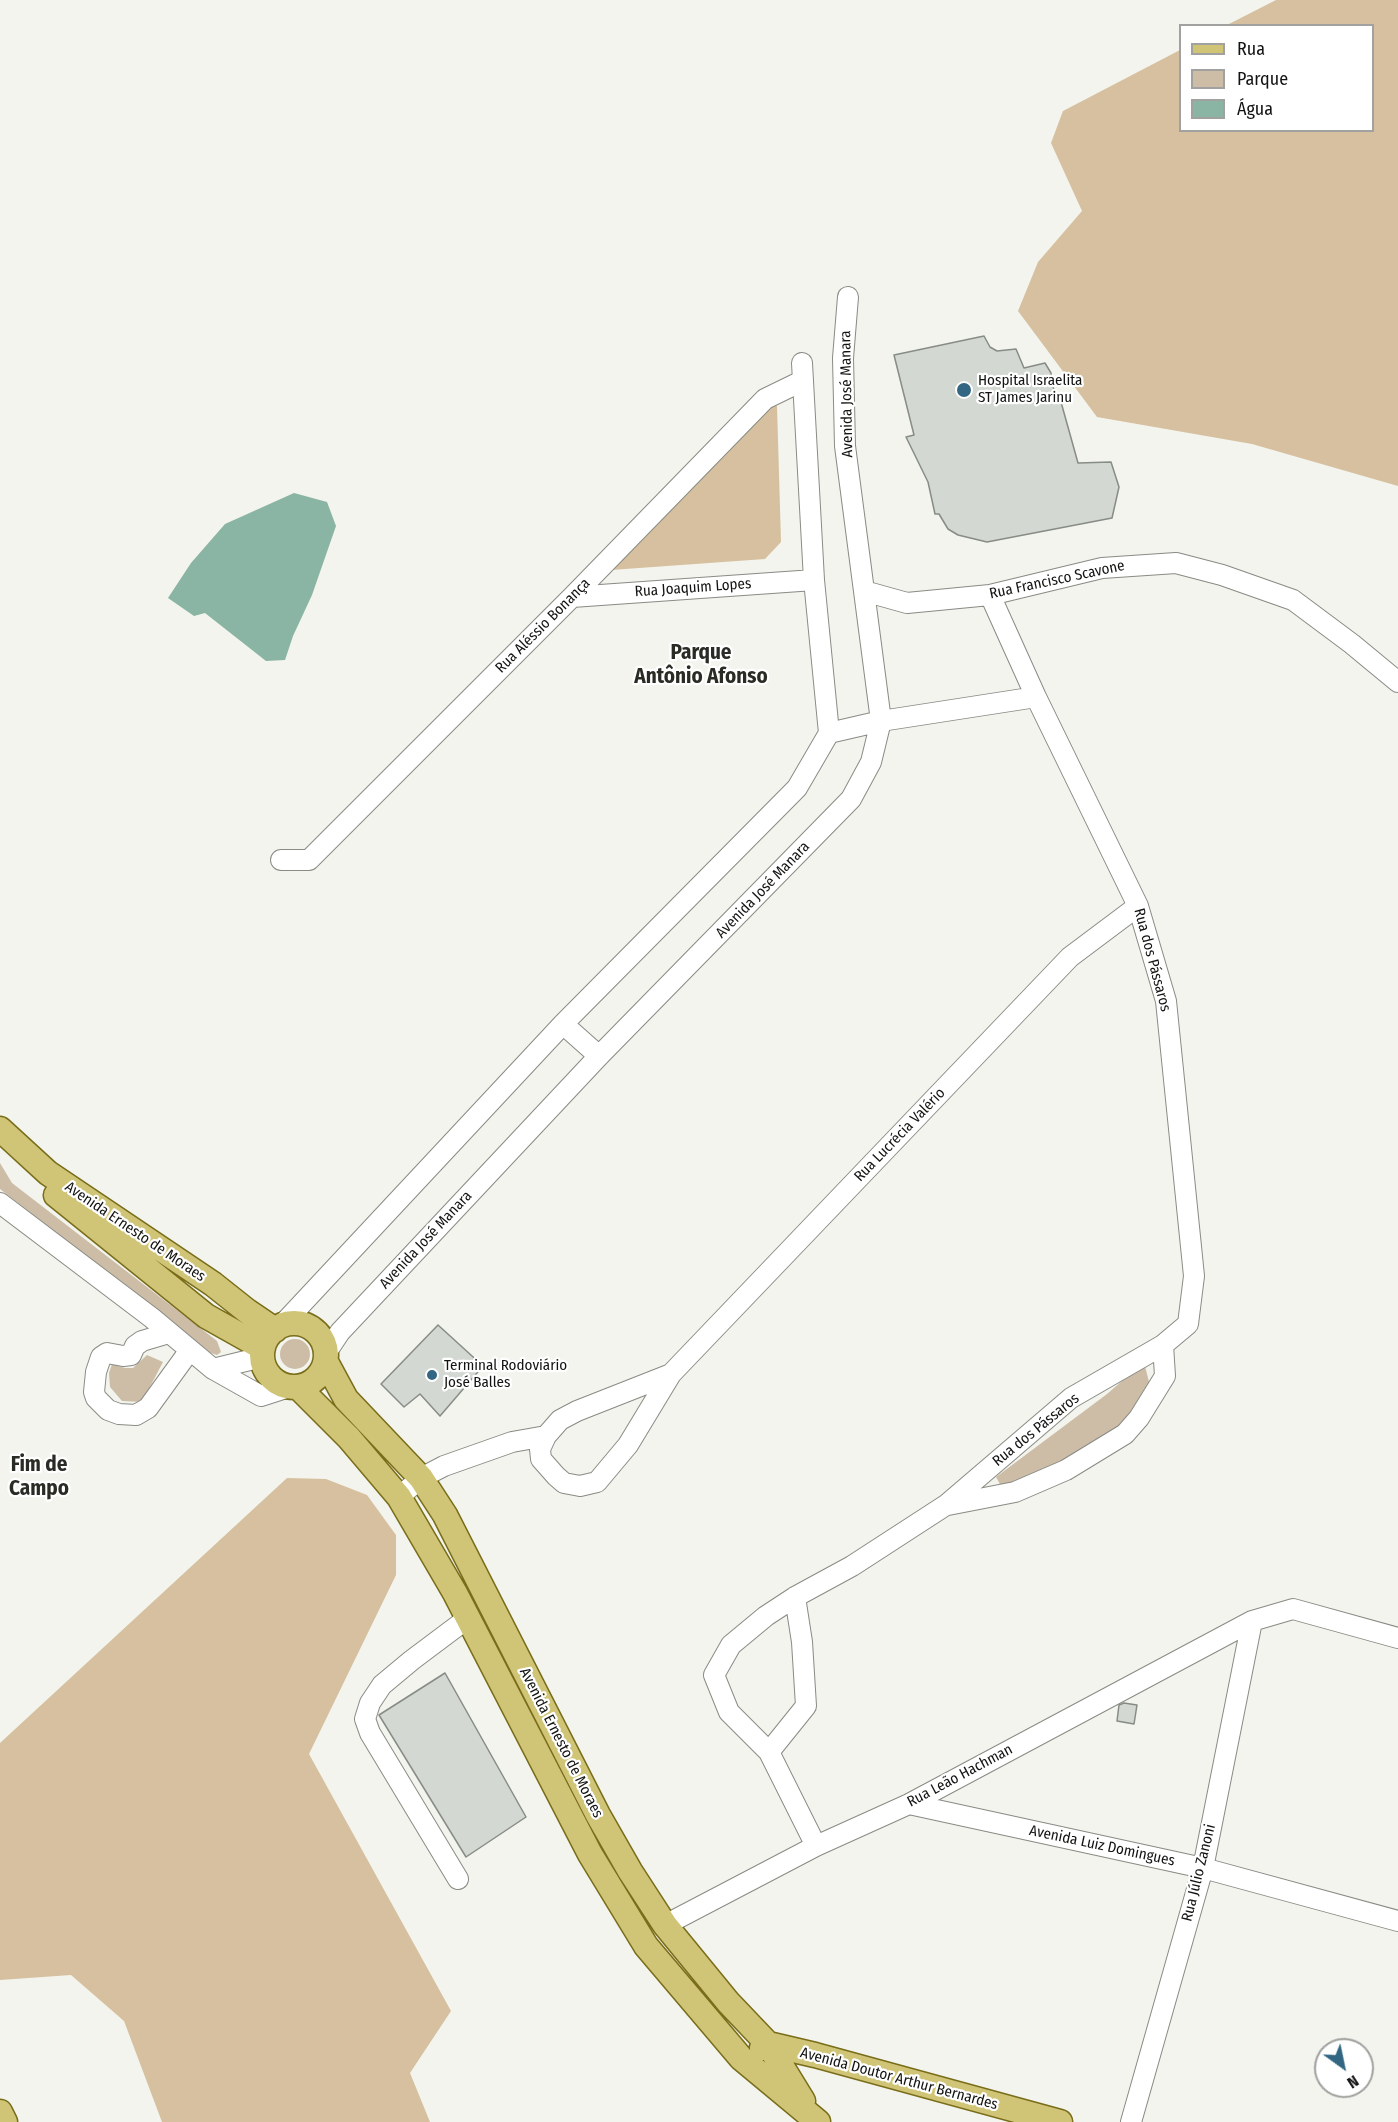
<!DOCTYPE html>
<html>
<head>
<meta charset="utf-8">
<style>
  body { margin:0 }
  #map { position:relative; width:1398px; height:2122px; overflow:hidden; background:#f2f4ed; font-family:"Fira Sans Condensed",sans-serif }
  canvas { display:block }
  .legend { position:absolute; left:1179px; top:24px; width:195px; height:108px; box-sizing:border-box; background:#fff; border:2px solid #a1a1a0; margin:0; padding:8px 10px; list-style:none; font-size:18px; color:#131411 }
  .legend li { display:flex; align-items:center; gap:12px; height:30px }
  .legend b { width:30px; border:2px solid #a1a1a0 }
  .north { position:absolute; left:1314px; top:2038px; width:60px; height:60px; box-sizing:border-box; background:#fff; border:2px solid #a1a1a0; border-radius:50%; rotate:147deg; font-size:16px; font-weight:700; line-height:24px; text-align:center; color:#131411 }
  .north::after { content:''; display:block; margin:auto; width:21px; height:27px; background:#326682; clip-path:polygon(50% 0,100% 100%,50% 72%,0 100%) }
</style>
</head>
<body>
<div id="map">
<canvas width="1398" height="2122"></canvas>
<ul class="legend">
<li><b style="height:8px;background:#d0c477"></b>Rua</li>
<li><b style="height:16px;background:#cdbda7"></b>Parque</li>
<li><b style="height:16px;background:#8ab4a3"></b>Água</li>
</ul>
<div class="north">N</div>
</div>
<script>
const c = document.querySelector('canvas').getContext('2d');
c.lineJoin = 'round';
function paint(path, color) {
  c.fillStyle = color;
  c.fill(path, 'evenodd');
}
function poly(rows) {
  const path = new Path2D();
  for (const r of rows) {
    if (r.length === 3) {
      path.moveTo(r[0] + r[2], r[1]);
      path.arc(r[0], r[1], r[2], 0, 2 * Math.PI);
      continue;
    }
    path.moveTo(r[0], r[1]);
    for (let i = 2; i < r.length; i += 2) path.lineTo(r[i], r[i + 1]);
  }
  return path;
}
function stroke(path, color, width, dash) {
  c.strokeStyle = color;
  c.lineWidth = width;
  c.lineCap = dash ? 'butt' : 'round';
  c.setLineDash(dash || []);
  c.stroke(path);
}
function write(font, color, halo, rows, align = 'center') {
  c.font = font + ' "Fira Sans Condensed",sans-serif';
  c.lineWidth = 4.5;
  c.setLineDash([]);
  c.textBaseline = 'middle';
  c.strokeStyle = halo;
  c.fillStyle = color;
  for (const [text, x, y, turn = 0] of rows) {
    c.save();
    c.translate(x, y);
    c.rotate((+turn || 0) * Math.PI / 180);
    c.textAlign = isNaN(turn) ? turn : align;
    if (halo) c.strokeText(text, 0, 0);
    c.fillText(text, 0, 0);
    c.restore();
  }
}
paint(poly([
  [0,1163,12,1183,217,1341,221,1352,217,1355,211,1353,0,1189],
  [295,1354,15],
  [147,1355,163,1362,142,1402,122,1401,110,1387,109,1373,112,1364,125,1368,133,1368],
  [1144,1362,1149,1382,1124,1422,1099,1443,1047,1473,1002,1488,996,1477,1107,1394]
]), '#cdbda7');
paint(poly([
  [1276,0,1398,0,1398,486,1252,444,1097,417,1018,311,1038,262,1082,211,1051,143,1063,111,1180,50,1180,130,1372,130,1372,26,1227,25],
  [761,404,777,406,781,542,765,559,611,570],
  [287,1478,326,1479,367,1495,396,1535,396,1575,309,1754,451,2011,410,2073,430,2122,162,2122,124,2021,71,1975,0,1980,0,1743]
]), '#d6c09f');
paint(poly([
  [294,493,327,502,336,526,312,595,293,636,285,660,266,661,205,613,194,616,168,598,191,563,225,524]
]), '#8ab4a3');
const building = poly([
  [984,336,990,347,997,351,1016,349,1024,368,1045,363,1051,373,1056,403,1061,402,1078,463,1111,462,1119,487,1112,518,987,542,958,535,948,529,939,514,935,514,928,482,906,437,914,435,894,355,984,336],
  [438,1325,483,1366,440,1416,420,1394,404,1407,381,1384,438,1325],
  [445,1673,526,1817,466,1857,379,1715,445,1673],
  [1124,1703,1137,1705,1134,1724,1117,1721,1119,1705,1124,1703]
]);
paint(building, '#d3d8d2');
stroke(building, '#878c87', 1.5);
const minor = poly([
  [864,591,907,603,990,595,1102,568,1176,563,1222,575,1293,600,1352,644,1398,682],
  [572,597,814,580],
  [829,733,881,721,1036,697],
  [281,860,309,860,572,597,765,399,802,381],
  [563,1024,599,1056],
  [0,1203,152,1318,213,1369,261,1396,289,1387],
  [281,1326,563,1024,797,788,829,733,814,580,802,363],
  [169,1333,142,1341,135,1346,131,1355,123,1356,107,1353,101,1357,96,1372,94,1392,96,1398,108,1410,119,1414,136,1415,148,1408,190,1350],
  [326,1353,340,1332,599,1056,851,799,871,762,881,721,845,446,843,358,848,297],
  [213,1369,262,1357],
  [671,1374,577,1411,560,1420,546,1436,540,1449,541,1459,556,1476,564,1483,580,1486,597,1482,628,1445,671,1374,1070,957,1138,906],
  [399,1497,421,1478,444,1466,512,1442,546,1436],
  [948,1505,1015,1492,1066,1470,1125,1434,1139,1418,1165,1376,1163,1345],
  [769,1752,806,1706,802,1642,795,1597],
  [909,1804,1203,1868,1398,1921],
  [816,1846,769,1752,729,1712,714,1675,731,1645,766,1616,795,1597,852,1566,946,1505,1071,1398,1163,1345,1188,1324,1194,1276,1166,1001,1138,906,1036,697,990,595],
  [458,1879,370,1733,365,1719,370,1703,382,1685,412,1660,468,1618],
  [665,1925,816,1846,909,1804,1252,1621,1293,1609,1398,1638],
  [1131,2122,1203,1868,1252,1621]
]);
const major = poly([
  [0,1129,48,1173,213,1284,247,1311,275,1330],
  [56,1195,206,1316,263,1348],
  [294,1355,32],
  [326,1362,346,1399,421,1478,445,1515,598,1815,630,1871,665,1925,728,2002,768,2044,803,2101],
  [298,1387,349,1438,399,1497,455,1593,590,1854,646,1946,741,2058,818,2122],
  [762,2048,768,2044,815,2055,1060,2122],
  [0,2112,5,2122]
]);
stroke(minor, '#898b84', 22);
stroke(major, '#796d19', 27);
stroke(minor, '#fff', 20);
stroke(major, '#d0c477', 24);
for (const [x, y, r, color] of [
  [964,390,8,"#326682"],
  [432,1375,6,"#326682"]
]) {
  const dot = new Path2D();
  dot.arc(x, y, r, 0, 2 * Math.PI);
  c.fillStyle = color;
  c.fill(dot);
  stroke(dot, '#fff', 2);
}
write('15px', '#131411', '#fff', [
  ["Hospital Israelita",978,381],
  ["ST James Jarinu",978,398],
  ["Terminal Rodoviário",444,1366],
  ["José Balles",444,1383]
], 'left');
write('15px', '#131411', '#fff', [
  ["Avenida José Manara",847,394,-91],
  ["Rua Francisco Scavone",1057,580,-12],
  ["Rua Joaquim Lopes",693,588,-4],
  ["Rua Aléssio Bonança",543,626,-45],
  ["Avenida José Manara",763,890,-46],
  ["Rua dos Pássaros",1152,960,75],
  ["Rua Lucrécia Valério",900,1135,-46],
  ["Avenida Ernesto de Moraes",135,1232,34],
  ["Avenida José Manara",426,1240,-47],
  ["Rua dos Pássaros",1036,1430,-39],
  ["Avenida Ernesto de Moraes",561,1743,63],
  ["Rua Leão Hachman",960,1776,-28],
  ["Avenida Luiz Domingues",1102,1846,12],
  ["Rua Júlio Zanoni",1199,1873,-76],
  ["Avenida Doutor Arthur Bernardes",899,2079,15]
]);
write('bold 21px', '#292b25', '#fff', [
  ["Parque",701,653],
  ["Antônio Afonso",701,677],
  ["Fim de",39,1465],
  ["Campo",39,1489]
]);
</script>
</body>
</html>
